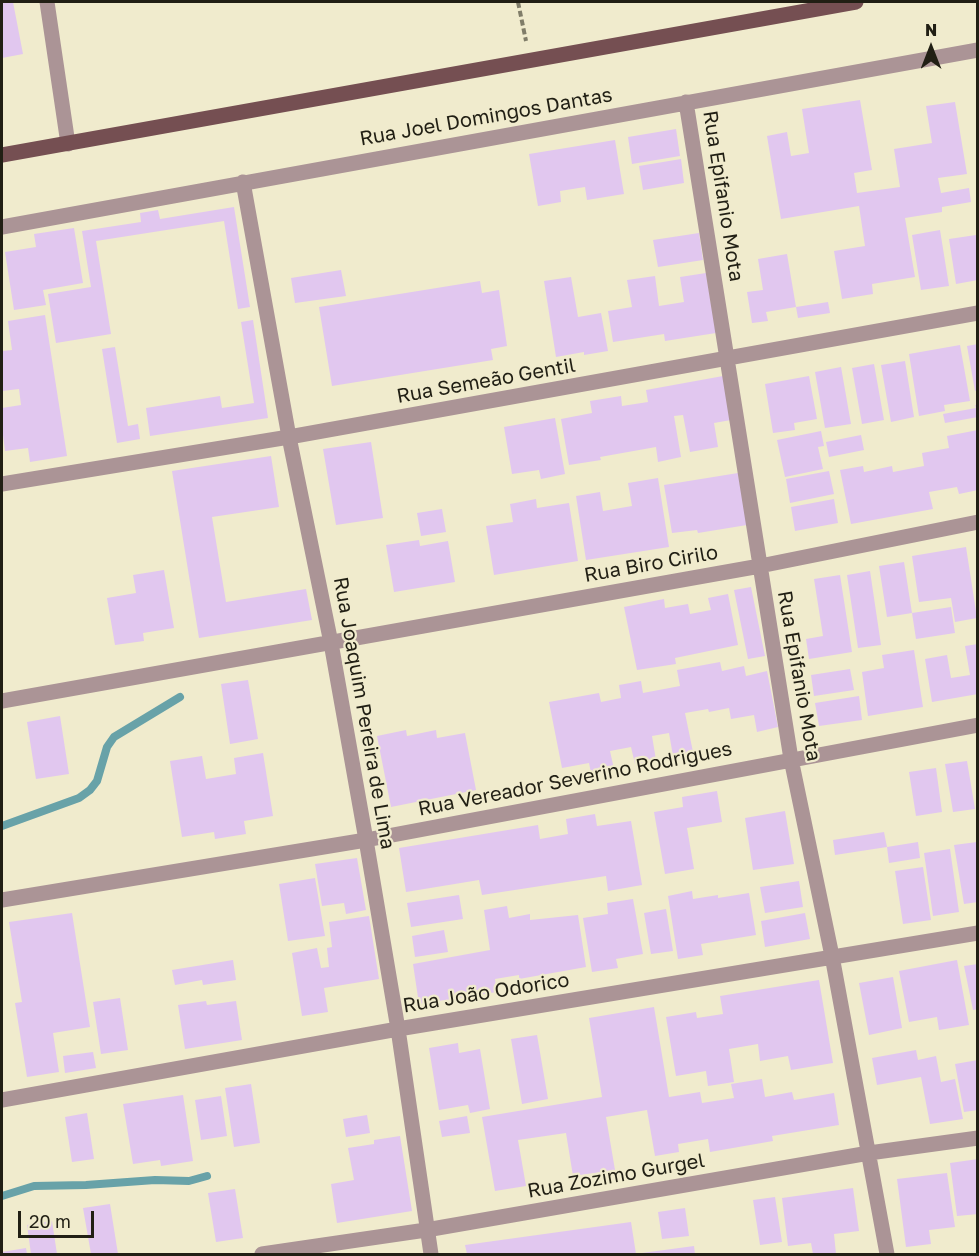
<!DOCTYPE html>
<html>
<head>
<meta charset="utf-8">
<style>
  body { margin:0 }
  #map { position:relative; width:979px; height:1256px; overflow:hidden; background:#f0ebcd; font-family:"Golos Text",sans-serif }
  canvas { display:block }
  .frame { position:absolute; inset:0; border:3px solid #211f14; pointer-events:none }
  .north { position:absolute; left:901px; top:18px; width:60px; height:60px; -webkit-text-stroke:4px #f0ebcd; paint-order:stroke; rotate:0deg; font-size:16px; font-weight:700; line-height:24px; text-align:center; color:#211f14 }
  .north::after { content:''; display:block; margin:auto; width:21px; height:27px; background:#211f14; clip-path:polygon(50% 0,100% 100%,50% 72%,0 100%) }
  .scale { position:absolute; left:18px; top:1211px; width:76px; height:27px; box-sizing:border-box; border:3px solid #211f14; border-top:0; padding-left:8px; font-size:18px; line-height:21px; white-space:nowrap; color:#211f14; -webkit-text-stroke:4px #f0ebcd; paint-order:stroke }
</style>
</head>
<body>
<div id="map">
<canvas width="979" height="1256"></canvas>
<div class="frame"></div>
<div class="north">N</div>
<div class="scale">20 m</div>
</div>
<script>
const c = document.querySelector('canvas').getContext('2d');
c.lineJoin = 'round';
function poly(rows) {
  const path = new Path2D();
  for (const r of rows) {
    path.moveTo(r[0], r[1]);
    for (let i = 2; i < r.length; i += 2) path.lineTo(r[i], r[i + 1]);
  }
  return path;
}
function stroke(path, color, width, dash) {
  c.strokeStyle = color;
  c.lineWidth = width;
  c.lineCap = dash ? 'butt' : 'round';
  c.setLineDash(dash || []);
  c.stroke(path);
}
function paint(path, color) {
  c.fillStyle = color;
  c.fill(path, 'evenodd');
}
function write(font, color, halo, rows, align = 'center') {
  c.font = font + ' "Golos Text",sans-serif';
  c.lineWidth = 4.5;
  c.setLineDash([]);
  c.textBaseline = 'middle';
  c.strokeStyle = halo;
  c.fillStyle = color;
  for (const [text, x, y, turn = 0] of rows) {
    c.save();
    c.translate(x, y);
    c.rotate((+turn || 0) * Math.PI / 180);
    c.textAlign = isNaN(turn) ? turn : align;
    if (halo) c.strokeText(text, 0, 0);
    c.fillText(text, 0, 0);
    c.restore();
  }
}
stroke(poly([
  [2,826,79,798,90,790,97,781,107,747,114,737,180,697],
  [2,1196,34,1186,86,1185,155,1180,189,1181,207,1176]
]), '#68a2a8', 8);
paint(poly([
  [2,2,13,2,23,54,2,58],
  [860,100,872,170,854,173,857,193,900,187,894,149,932,143,926,106,955,102,967,174,938,178,941,193,969,188,971,202,942,207,942,212,905,218,915,277,872,284,873,294,842,299,834,251,865,246,859,206,781,219,767,136,787,132,791,156,809,153,802,109],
  [676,129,680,156,632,164,628,137],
  [615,140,624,194,587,200,585,187,560,191,561,202,538,206,529,154],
  [681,159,684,183,643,190,639,166],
  [234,207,250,307,238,309,224,221,96,241,111,334,56,343,48,294,91,287,82,231,141,222,140,213,158,210,160,219],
  [74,228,83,283,43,290,46,305,14,310,5,252,36,247,34,234],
  [940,230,949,286,921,290,912,235],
  [699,233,703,260,658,267,653,240],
  [976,235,978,280,956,284,949,239],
  [787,254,796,307,828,302,830,313,798,318,796,307,766,312,768,321,752,323,747,292,763,290,758,259],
  [341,270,346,296,295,303,291,278],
  [706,273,716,333,665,341,664,334,613,342,608,311,632,307,627,280,655,276,659,306,684,302,680,277],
  [571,277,578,317,601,313,608,351,584,355,584,352,556,357,544,281],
  [480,281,482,293,499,290,507,346,491,349,493,360,332,386,319,307],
  [45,315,67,456,30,462,28,448,5,451,2,427,2,408,21,405,19,389,2,391,2,351,12,350,8,321],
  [253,320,268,418,150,436,146,408,220,396,222,408,254,403,241,322],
  [978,344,978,390,975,391,967,346],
  [960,345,970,401,944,405,945,411,919,416,909,354],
  [115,347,128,426,138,424,140,439,117,443,102,349],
  [905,361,914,417,891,422,881,365],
  [874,364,884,420,862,424,852,368],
  [841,367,851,424,825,428,815,372],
  [723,376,731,420,714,423,718,447,690,452,683,415,674,416,681,457,658,462,656,447,600,457,601,460,569,465,561,419,592,413,590,401,621,396,622,406,648,402,646,390],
  [809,376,817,419,794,423,795,430,773,433,765,384],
  [975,405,978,405,978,417,945,423,943,414,976,408],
  [555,418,565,474,541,479,539,470,512,474,504,427],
  [978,430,978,490,959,494,957,487,929,492,933,509,851,524,840,470,863,466,864,472,892,466,893,472,924,466,922,453,949,448,947,436],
  [821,431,824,446,818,447,823,469,785,477,777,440],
  [861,435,864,450,829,457,826,442],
  [371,442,383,518,336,525,323,449],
  [271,456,279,507,212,517,226,602,306,589,312,620,199,638,172,471],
  [829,471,834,494,790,503,786,479],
  [738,473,747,525,698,533,697,530,672,533,664,485],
  [658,478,669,547,586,560,576,496,600,492,603,511,632,506,628,483],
  [536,499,537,508,569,503,578,561,494,575,486,526,513,522,510,504],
  [834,499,838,523,795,531,791,507],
  [442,509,446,532,421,536,417,513],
  [419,540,420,546,448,541,455,582,394,592,386,545],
  [966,547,977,618,955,622,951,598,919,602,912,556],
  [904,562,912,613,887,617,879,566],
  [164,570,174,628,143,633,144,641,115,645,107,598,136,593,133,575],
  [870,571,881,645,858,648,847,575],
  [840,575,852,652,809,659,806,639,823,636,814,579],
  [751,587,765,656,748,659,734,590],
  [728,594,738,645,675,658,676,664,637,670,624,607,664,599,665,608,688,604,690,614,711,610,708,598],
  [951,607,955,633,916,639,912,613],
  [978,644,978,694,932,702,925,659,947,655,951,678,970,675,965,646],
  [914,650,923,707,868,716,862,672,884,668,882,655],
  [720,662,722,671,744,666,746,676,767,671,778,727,757,732,754,715,731,719,729,708,709,712,708,709,685,713,693,752,673,756,669,733,652,736,656,760,635,764,631,747,610,751,614,769,591,773,589,763,562,768,549,702,599,693,601,702,621,698,619,685,641,681,643,693,680,686,677,670],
  [850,669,854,690,814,696,811,675],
  [248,680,258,739,230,744,221,684],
  [859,696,862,720,819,726,815,703],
  [60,716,69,774,36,779,27,722],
  [406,730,407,736,436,730,437,738,465,733,476,790,391,807,377,736],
  [263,753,273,816,244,821,246,834,215,839,214,832,182,837,170,761,202,756,206,779,236,774,234,758],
  [967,761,975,809,953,812,945,764],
  [936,768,942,812,916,816,909,772],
  [717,791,722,822,687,828,694,869,665,874,654,812,683,807,682,797],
  [785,811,794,864,753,870,745,818],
  [595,814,597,826,631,821,642,885,608,891,606,876,482,895,479,880,406,892,399,848,538,825,540,839,568,834,566,819],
  [884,832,887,847,835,855,833,840],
  [918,842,920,858,889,863,887,847],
  [977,842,978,902,964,904,954,845],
  [950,849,959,912,933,916,924,853],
  [357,858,366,910,346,914,344,903,322,906,315,864],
  [923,867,931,920,903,924,895,871],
  [315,878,325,936,288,941,279,884],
  [799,881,803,907,765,913,760,887],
  [692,891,693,899,718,895,718,898,749,893,756,935,701,944,703,955,678,959,668,896],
  [459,895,463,919,411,927,407,903],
  [633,899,643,954,616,959,618,968,592,972,583,918,608,914,607,903],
  [507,906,509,918,530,914,530,920,578,915,586,967,519,979,519,975,495,979,497,992,419,1004,413,964,490,950,484,910],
  [666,909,673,951,651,954,644,913],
  [72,913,90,1027,53,1033,59,1072,27,1077,15,1003,22,1002,9,922],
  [805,913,810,939,765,947,761,921],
  [369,916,379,979,324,988,328,1012,302,1016,292,953,317,948,321,968,329,967,327,948,332,947,329,922],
  [444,930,448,952,415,957,412,936],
  [233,960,236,980,203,985,202,980,175,985,172,970],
  [957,960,969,1025,939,1030,937,1017,909,1022,899,971],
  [978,964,978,1009,973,1010,964,966],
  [893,977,902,1028,869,1035,859,983],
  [819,980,833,1063,791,1070,788,1056,760,1061,758,1044,729,1049,734,1082,708,1086,706,1071,676,1076,666,1017,696,1012,697,1018,723,1014,720,996],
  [120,998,128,1050,101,1054,93,1002],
  [206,1001,207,1005,236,1001,242,1040,185,1049,178,1005],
  [654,1007,669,1097,700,1092,702,1103,734,1098,731,1084,762,1079,765,1097,792,1092,794,1100,834,1093,839,1125,772,1136,773,1141,710,1152,708,1139,678,1144,679,1152,655,1156,647,1110,606,1117,615,1170,573,1176,566,1133,518,1140,526,1186,495,1191,482,1117,602,1097,589,1018],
  [537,1035,548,1099,522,1104,511,1039],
  [458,1043,459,1053,480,1049,490,1109,470,1113,468,1105,439,1110,429,1048],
  [916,1050,918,1060,936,1056,941,1082,955,1079,963,1119,930,1124,921,1077,877,1085,872,1058],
  [93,1052,96,1068,65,1073,63,1056],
  [978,1060,978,1110,964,1112,955,1064],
  [251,1084,260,1143,234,1147,225,1088],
  [183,1095,193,1161,161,1166,160,1160,133,1164,123,1104],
  [221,1096,227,1136,201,1140,195,1100],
  [87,1113,94,1159,72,1162,65,1117],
  [367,1115,370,1133,346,1137,343,1119],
  [467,1116,470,1133,442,1137,439,1121],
  [400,1136,412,1211,337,1223,331,1184,354,1180,348,1148,374,1144,374,1140],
  [978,1159,978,1214,957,1216,950,1163],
  [947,1173,955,1227,929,1230,931,1244,906,1247,897,1179],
  [853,1188,859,1231,834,1234,836,1254,813,1254,811,1243,788,1246,782,1198],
  [235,1189,243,1238,216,1242,208,1193],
  [775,1197,782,1242,760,1245,753,1200],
  [110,1204,118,1254,91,1254,83,1208],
  [685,1208,689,1236,662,1239,658,1212],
  [52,1221,57,1254,31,1254,27,1225],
  [631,1222,636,1254,467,1254,465,1245],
  [694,1246,695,1254,642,1254,642,1253],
  [26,1248,27,1254,2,1254,2,1252]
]), '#e1c7ef');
stroke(poly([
  [518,2,526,41]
]), '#807d69', 4, [6, 3]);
stroke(poly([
  [47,2,68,144],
  [686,102,791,759,832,956,887,1254],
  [243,182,289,437,331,643,366,840,398,1029,431,1254],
  [2,227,978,50],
  [2,484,289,437,978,313],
  [2,701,760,566,978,522],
  [2,900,366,840,978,725],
  [2,1100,398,1029,978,933],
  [262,1254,426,1230,869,1153,978,1138]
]), '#ab9496', 15);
stroke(poly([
  [2,155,856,2]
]), '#754f52', 15);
write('20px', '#211f14', '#f0ebcd', [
  ["Rua Joel Domingos Dantas",486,117,-10],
  ["Rua Epifanio Mota",723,196,81],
  ["Rua Semeão Gentil",486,381,-10],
  ["Rua Biro Cirilo",651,564,-10],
  ["Rua Epifanio Mota",799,676,80],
  ["Rua Joaquim Pereira de Lima",364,713,80],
  ["Rua Vereador Severino Rodrigues",575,779,-11],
  ["Rua João Odorico",486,993,-9],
  ["Rua Zozimo Gurgel",616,1176,-10]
]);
</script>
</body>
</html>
